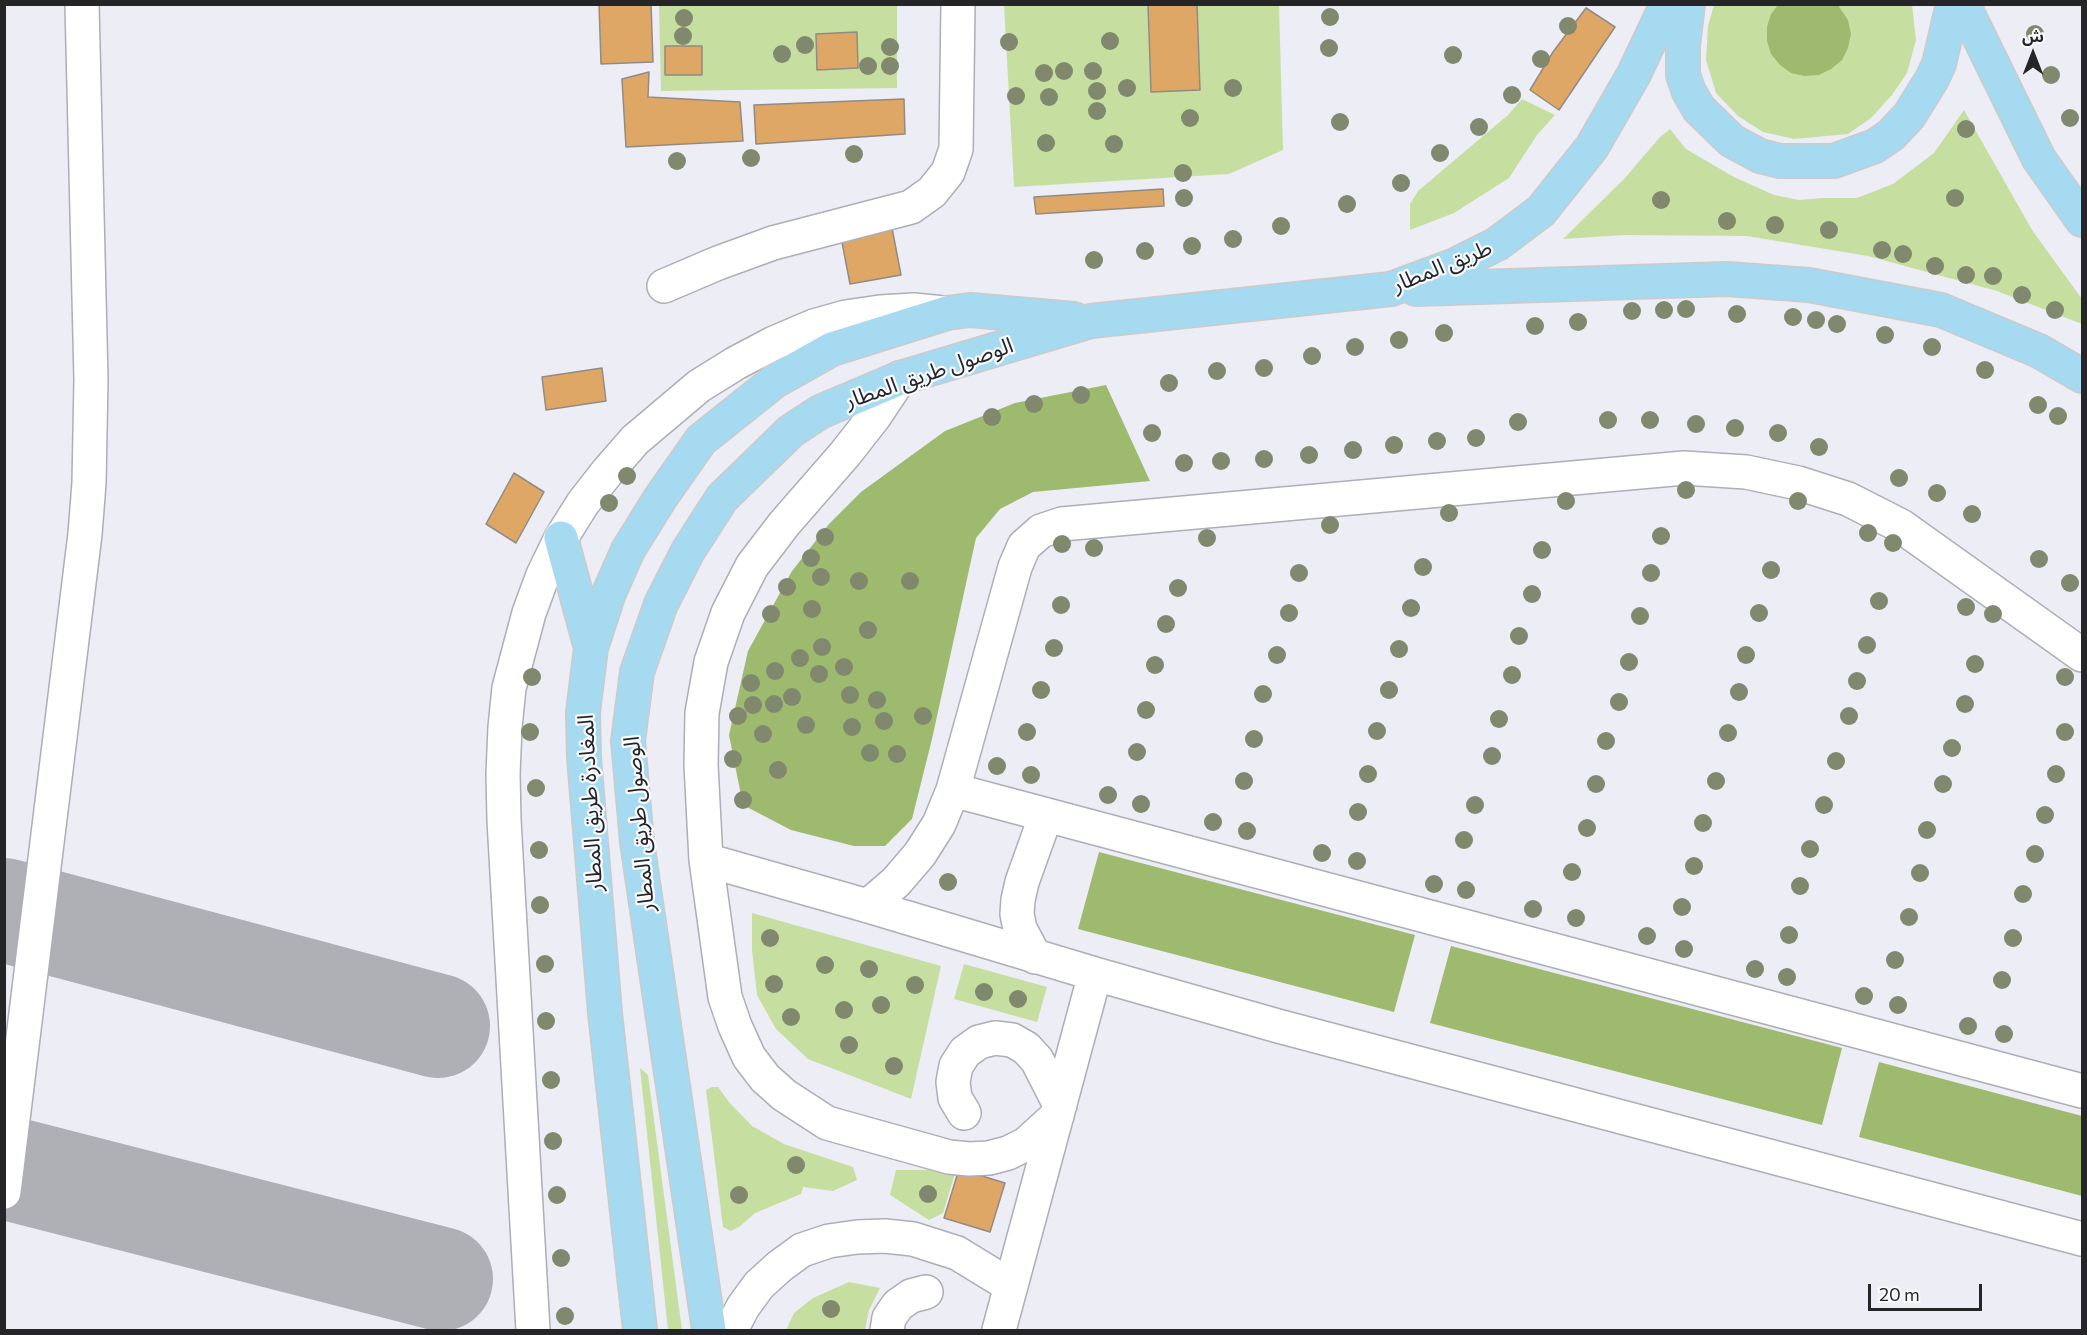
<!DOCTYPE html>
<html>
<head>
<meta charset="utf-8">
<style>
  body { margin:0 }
  #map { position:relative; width:2087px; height:1335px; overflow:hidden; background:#ecedf5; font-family:Commissioner,"Noto Sans Arabic",sans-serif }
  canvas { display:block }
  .frame { position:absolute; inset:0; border:6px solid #252528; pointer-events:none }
  .north { position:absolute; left:2003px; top:24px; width:60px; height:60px; -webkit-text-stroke:4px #fafbfe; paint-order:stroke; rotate:0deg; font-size:16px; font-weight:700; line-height:24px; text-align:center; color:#252528 }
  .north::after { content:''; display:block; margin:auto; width:21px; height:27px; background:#252528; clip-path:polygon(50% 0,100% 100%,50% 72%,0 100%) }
  .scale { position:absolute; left:1868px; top:1284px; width:114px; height:27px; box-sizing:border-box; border:3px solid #252528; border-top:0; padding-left:8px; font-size:18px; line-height:21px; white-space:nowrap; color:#252528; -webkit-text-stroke:4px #fafbfe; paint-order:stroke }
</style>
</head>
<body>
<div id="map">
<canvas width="2087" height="1335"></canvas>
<div class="frame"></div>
<div class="north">ش</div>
<div class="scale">20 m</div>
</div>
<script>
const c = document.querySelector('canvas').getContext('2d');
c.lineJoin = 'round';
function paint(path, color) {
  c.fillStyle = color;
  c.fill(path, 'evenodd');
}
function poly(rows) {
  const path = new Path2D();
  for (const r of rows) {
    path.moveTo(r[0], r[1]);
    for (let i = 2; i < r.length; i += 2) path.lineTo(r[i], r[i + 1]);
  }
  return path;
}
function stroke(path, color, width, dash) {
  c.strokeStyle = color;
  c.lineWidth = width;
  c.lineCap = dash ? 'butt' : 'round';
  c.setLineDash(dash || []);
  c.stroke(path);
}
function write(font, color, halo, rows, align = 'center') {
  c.font = font + ' Commissioner,"Noto Sans Arabic",sans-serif';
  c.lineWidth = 4.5;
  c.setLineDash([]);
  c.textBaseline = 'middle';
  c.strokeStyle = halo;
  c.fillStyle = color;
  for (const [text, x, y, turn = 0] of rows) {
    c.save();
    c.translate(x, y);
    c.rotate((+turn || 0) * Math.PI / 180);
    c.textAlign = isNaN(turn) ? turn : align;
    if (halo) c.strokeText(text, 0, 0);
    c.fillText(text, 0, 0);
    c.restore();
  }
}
paint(poly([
  [659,5,897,5,897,88,661,91],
  [1004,5,1279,5,1283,150,1229,174,1014,187],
  [1714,5,1912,5,1916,40,1907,73,1892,95,1871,118,1848,134,1794,139,1763,132,1738,116,1716,93,1706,60,1708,26],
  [1522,99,1555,115,1537,135,1509,178,1454,213,1410,230,1410,204,1418,191,1508,115],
  [1964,110,2032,230,2082,299,2082,324,1997,291,1868,256,1747,236,1624,235,1563,239,1624,179,1660,137,1670,129,1686,149,1734,177,1774,195,1799,200,1822,198,1857,198,1893,184,1934,153],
  [752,913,941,966,911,1099,808,1059,776,1029,757,995,752,950],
  [964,964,1047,987,1037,1022,954,999],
  [640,1068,648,1075,682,1330,668,1330],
  [712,1087,718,1087,729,1102,752,1126,784,1144,853,1167,857,1180,833,1191,803,1187,801,1194,755,1213,739,1227,731,1231,723,1227,706,1090],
  [896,1170,956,1170,943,1213,929,1220,890,1195],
  [849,1282,880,1288,869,1310,865,1330,786,1330,794,1313,813,1298]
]), '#c6dfa1');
paint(poly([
  [1778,5,1838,5,1848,20,1851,34,1848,48,1842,60,1831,69,1819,75,1804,76,1791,73,1780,65,1771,54,1767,41,1767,27,1771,14],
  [1106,385,1150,481,1033,492,1000,509,976,538,932,739,912,819,885,846,854,846,791,830,743,805,729,735,748,651,792,571,829,524,861,492,945,431,1015,403],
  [1099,852,1415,935,1394,1012,1078,929],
  [1451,946,1842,1048,1822,1125,1430,1023],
  [1879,1062,2082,1116,2082,1196,1859,1137]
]), '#9dba6f');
stroke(poly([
  [4,910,438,1026],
  [4,1167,441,1279]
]), '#afb0b6', 104);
const building = poly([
  [599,4,651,4,653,62,601,64,599,4],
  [1148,4,1197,4,1200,90,1151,92,1148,4],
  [1586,8,1615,27,1559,110,1530,90,1553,52,1586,8],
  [857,32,858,68,817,70,816,34,857,32],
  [665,46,702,46,702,75,665,75,665,46],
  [649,72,648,97,740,102,743,141,626,147,622,79,649,72],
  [904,99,905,134,756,144,754,105,904,99],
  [1163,189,1164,206,1036,214,1034,197,1163,189],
  [892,228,901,275,850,284,841,237,892,228],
  [602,368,606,401,546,410,542,377,602,368],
  [514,473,544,492,516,543,486,524,514,473],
  [959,1169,1005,1183,990,1232,944,1218,959,1169]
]);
paint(building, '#dfa766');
stroke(building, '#918b85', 1.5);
const minor = poly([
  [664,286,718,263,773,243,911,207,932,192,948,172,956,149,958,4],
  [900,378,874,417,845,454,784,524,752,566,728,613,711,662,702,713,701,765,706,860,725,997,735,1026,749,1057,765,1078,784,1095,827,1123,949,1157,969,1159,989,1158,1008,1153,1026,1144,1057,1116],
  [2082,655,1901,526,1848,499,1798,483,1746,472,1684,468,1062,524,1041,531,1024,546,1015,567,953,790,2082,1091],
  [706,860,868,906,1095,974],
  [868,906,896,882,920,854,939,824,953,790],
  [1035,957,1020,929,1017,914,1018,900,1022,882,1046,815],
  [964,1113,955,1098,953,1082,956,1066,965,1052,979,1042,995,1038,1012,1040,1026,1048,1037,1060,1060,1105],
  [4,1192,85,534,89,483,91,380,82,4],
  [533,1330,504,820,503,774,505,727,509,688,529,613,543,575,561,538,583,503,608,471,635,440,699,386,736,363,774,343,814,326,846,317,880,312,914,310,943,313],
  [731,1330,743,1307,759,1285,780,1266,802,1250,829,1241,857,1237,885,1236,913,1239,957,1253,1011,1286],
  [887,1330,889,1318,898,1305,911,1296,926,1292],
  [999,1330,1095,974,1278,1026,2082,1239]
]);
const major = poly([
  [1688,4,1683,45,1683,75,1689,92,1699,109,1732,141,1760,156,1780,161,1834,161,1875,146,1891,135,1909,116,1932,79,1939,64,1953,4],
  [1963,4,2039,159,2082,220],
  [1416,289,1727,279,1809,285,1941,310,2039,351,2082,376],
  [561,538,591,648],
  [640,1330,605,1013,584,757,583,712,591,648,609,593,628,550,661,497,701,440,775,381,832,349,947,313,970,310,1074,319],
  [709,1330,637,842,628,741,637,672,661,604,688,551,722,498,791,431,820,412,900,378,1091,321,1391,289,1453,266,1497,244,1541,211,1592,147,1634,74,1667,4]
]);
stroke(minor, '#adaeb6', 36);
stroke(major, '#cbcbcb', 36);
stroke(minor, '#fff', 33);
stroke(major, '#a5daf1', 33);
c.fillStyle = '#80896e';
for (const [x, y] of [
  [1330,17],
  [684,18],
  [1568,26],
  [2035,34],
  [683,36],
  [1110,41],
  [1009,42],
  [805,45],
  [890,47],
  [1329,48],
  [782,54],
  [1453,55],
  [1541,59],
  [868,66],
  [890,66],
  [1064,71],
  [1093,71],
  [1044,73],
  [2051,75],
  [1127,88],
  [1233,88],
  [1097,91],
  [1512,95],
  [1016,96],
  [1049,97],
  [1097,111],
  [1190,118],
  [2070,118],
  [1340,122],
  [1479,127],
  [1966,129],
  [1046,143],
  [1114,144],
  [1440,153],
  [854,154],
  [751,158],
  [677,161],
  [1183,173],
  [1401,183],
  [1184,198],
  [1955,198],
  [1661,200],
  [1347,204],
  [1727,221],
  [1775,225],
  [1281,226],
  [1829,230],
  [1233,239],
  [1192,246],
  [1882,250],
  [1145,251],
  [1903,254],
  [1094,260],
  [1935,266],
  [1966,275],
  [1993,276],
  [2022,295],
  [1686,309],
  [1664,310],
  [2055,310],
  [1632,311],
  [1737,314],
  [1793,317],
  [1816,320],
  [1578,322],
  [1837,324],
  [1535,326],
  [1444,333],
  [1885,335],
  [1399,340],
  [1355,347],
  [1932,347],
  [1312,356],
  [1264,368],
  [1985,370],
  [1217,371],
  [1169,383],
  [1081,395],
  [1034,404],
  [2038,405],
  [2058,416],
  [992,417],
  [1608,420],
  [1650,420],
  [1518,422],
  [1696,424],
  [1735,428],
  [1152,433],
  [1778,433],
  [1476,438],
  [1437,441],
  [1394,445],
  [1819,447],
  [1353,450],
  [1309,455],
  [1264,459],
  [1221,461],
  [1184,463],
  [627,476],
  [1899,478],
  [1686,490],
  [1937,493],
  [1566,501],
  [1798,501],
  [609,503],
  [1449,513],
  [1972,514],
  [1330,525],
  [1868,533],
  [1661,536],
  [825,537],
  [1207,538],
  [1893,543],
  [1062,544],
  [1094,548],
  [1542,550],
  [811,558],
  [2039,559],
  [1423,567],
  [1771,570],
  [1299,573],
  [1651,573],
  [821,577],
  [859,581],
  [910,581],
  [2070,583],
  [787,587],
  [1178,588],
  [1532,594],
  [1879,601],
  [1061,605],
  [1966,607],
  [1411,608],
  [812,609],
  [1289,613],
  [1759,613],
  [771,614],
  [1993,614],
  [1640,616],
  [1166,624],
  [868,630],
  [1519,636],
  [1867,645],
  [822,647],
  [1054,648],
  [1399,649],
  [1277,655],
  [1746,655],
  [800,658],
  [1629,662],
  [1975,664],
  [1155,665],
  [844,667],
  [775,671],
  [819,674],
  [1512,675],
  [532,677],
  [2065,677],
  [1857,681],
  [751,683],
  [1041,690],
  [1389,690],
  [1739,692],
  [1263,694],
  [850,695],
  [792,697],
  [877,700],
  [1619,702],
  [774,704],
  [1965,704],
  [753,705],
  [1146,710],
  [738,716],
  [923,716],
  [1849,716],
  [1499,719],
  [884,721],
  [806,725],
  [852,727],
  [1377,731],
  [530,732],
  [1027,732],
  [2065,732],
  [1728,733],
  [763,734],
  [1254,739],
  [1606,741],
  [1952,748],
  [1137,752],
  [870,753],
  [897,754],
  [1492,756],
  [733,759],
  [1836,761],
  [997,766],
  [778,770],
  [1368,774],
  [2056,774],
  [1031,775],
  [1244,781],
  [1716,781],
  [1596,784],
  [1943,784],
  [536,788],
  [1108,795],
  [743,800],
  [1141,804],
  [1475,805],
  [1824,805],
  [1358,812],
  [2045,815],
  [1213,822],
  [1703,823],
  [1587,828],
  [1927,830],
  [1247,831],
  [1464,840],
  [1810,849],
  [539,850],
  [1322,853],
  [2035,854],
  [1357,861],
  [1694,866],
  [1572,872],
  [1920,873],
  [948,882],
  [1434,884],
  [1800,886],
  [1466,890],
  [2023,894],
  [540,905],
  [1682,907],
  [1533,909],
  [1909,917],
  [1576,918],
  [1789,935],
  [1647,936],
  [770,938],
  [2013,938],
  [1684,949],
  [1895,960],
  [545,964],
  [825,965],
  [869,969],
  [1755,969],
  [1787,977],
  [2002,980],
  [774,984],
  [915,985],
  [984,992],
  [1864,996],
  [1018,999],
  [881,1005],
  [1898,1005],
  [844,1010],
  [791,1017],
  [546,1021],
  [1968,1026],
  [2004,1034],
  [849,1045],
  [894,1066],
  [551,1080],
  [553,1141],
  [796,1165],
  [928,1194],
  [557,1195],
  [739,1195],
  [561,1258],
  [831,1309],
  [565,1316]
]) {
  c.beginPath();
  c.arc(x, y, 9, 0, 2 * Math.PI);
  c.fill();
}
write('22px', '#252528', '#fafbfe', [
  ["طريق المطار",1442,266,-22],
  ["الوصول طريق المطار",929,373,-19],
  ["المغادرة طريق المطار",590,803,-93],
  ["الوصول طريق المطار",639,824,-95]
]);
</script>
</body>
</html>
